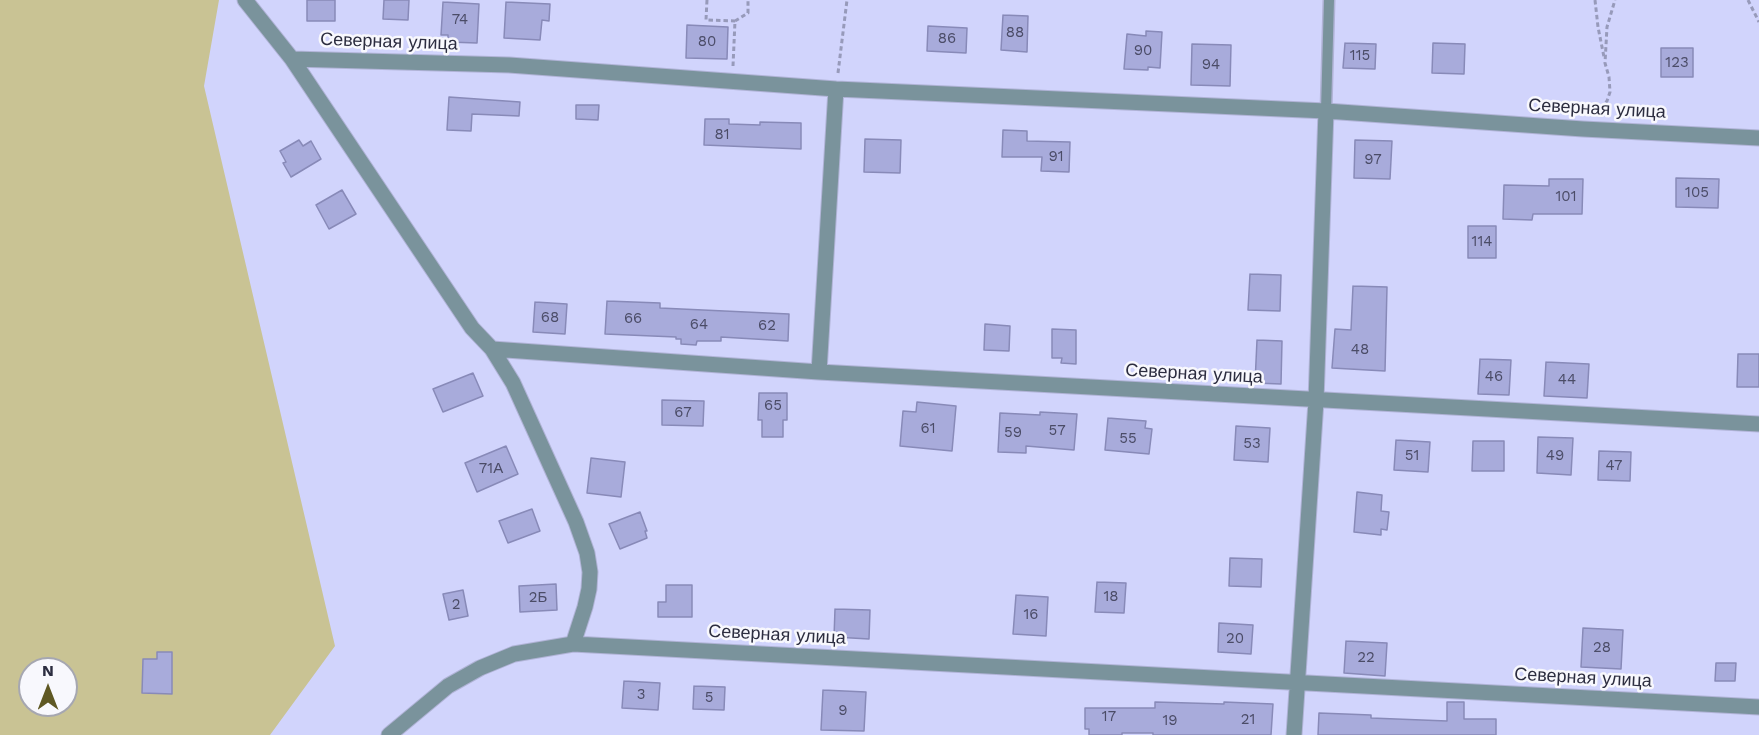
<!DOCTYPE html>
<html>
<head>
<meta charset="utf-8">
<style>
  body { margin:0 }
  #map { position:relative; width:1759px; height:735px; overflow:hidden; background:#d1d4fc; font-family:"Work Sans",sans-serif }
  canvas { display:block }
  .north { position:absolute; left:18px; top:657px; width:60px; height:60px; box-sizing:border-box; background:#f8f8fd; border:2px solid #a6a7b1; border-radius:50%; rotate:0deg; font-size:16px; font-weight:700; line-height:24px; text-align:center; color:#2c2d40 }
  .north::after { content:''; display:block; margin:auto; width:21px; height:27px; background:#5f5824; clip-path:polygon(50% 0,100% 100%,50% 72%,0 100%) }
</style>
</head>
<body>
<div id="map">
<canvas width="1759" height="735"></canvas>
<div class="north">N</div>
</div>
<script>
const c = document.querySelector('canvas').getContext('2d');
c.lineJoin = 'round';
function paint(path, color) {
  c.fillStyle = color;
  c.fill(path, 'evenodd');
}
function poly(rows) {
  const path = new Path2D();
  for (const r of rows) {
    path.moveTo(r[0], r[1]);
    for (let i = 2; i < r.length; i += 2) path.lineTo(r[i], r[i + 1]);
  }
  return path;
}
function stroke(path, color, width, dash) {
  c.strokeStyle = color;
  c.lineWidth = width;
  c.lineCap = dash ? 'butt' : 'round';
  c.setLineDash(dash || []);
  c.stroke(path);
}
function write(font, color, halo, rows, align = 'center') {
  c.font = font + ' "Work Sans",sans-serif';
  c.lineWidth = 5;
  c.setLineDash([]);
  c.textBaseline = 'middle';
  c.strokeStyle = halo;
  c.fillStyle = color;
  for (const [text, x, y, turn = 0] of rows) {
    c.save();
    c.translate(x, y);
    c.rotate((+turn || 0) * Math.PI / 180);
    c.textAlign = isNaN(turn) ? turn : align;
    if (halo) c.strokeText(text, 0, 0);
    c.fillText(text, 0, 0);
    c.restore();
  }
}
paint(poly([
  [0,0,219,0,204,86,335,646,270,735,0,735],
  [30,669,66,669,66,705,30,705]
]), '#c9c394');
const building = poly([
  [307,0,335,0,335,21,307,21,307,0],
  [384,0,409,0,408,20,383,19,384,0],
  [443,2,479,4,477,43,448,42,448,35,441,35,443,2],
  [506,2,550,4,549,21,542,20,540,40,504,38,506,2],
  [1003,15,1028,16,1027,52,1001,50,1003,15],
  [687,25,728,27,727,59,686,58,687,25],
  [928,26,967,28,966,53,927,51,928,26],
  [1146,31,1162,32,1160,68,1148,67,1148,70,1124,69,1127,34,1146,36,1146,31],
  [1345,43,1376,44,1375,69,1343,68,1345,43],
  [1433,43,1465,44,1464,74,1432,73,1433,43],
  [1192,44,1231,45,1230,86,1191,85,1192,44],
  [1661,48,1693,48,1693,77,1661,77,1661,48],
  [449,97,520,102,519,116,472,114,471,131,447,130,449,97],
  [576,105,599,105,598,120,576,119,576,105],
  [705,119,729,119,729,124,760,125,760,122,801,123,801,149,704,145,705,119],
  [1003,130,1027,131,1027,141,1070,142,1069,172,1041,171,1042,157,1002,157,1003,130],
  [865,139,901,140,900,173,864,172,865,139],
  [299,140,303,146,311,141,321,159,291,177,283,163,286,162,280,151,299,140],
  [1355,140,1392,141,1390,179,1354,178,1355,140],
  [1676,178,1719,179,1718,208,1676,207,1676,178],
  [1549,179,1583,179,1582,214,1533,214,1532,220,1503,219,1504,185,1549,186,1549,179],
  [342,190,356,214,329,229,316,205,342,190],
  [1468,226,1496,226,1496,258,1468,258,1468,226],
  [1250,274,1281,275,1280,311,1248,310,1250,274],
  [1353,286,1387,287,1385,371,1332,368,1335,329,1351,330,1353,286],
  [607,301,660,303,660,308,789,314,788,341,721,337,721,341,697,341,696,345,681,344,681,339,676,339,676,337,605,334,607,301],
  [535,302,567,304,565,334,533,332,535,302],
  [985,324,1010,326,1009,351,984,350,985,324],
  [1052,329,1076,330,1076,364,1061,363,1062,358,1052,358,1052,329],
  [1257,340,1282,341,1281,384,1255,383,1257,340],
  [1738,354,1759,354,1759,387,1737,387,1738,354],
  [1480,359,1511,360,1509,395,1478,394,1480,359],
  [1546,362,1589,364,1587,398,1544,396,1546,362],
  [473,373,483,396,443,412,433,389,473,373],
  [759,393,787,393,787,420,783,420,783,437,762,437,762,420,758,420,759,393],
  [662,400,704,401,703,426,662,425,662,400],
  [917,402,956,406,952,451,900,446,903,411,916,412,917,402],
  [1040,412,1077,414,1074,450,1026,446,1026,453,998,452,1000,413,1040,415,1040,412],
  [1108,418,1146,421,1145,428,1152,429,1149,454,1105,450,1108,418],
  [1236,426,1270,428,1268,462,1234,460,1236,426],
  [1538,437,1573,438,1571,475,1537,473,1538,437],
  [1396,440,1430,442,1428,472,1394,470,1396,440],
  [1473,441,1504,441,1504,471,1472,471,1473,441],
  [506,446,518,474,477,492,465,463,506,446],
  [1599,451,1631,452,1630,481,1598,480,1599,451],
  [591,458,625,462,621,497,587,493,591,458],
  [1357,492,1382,495,1381,511,1389,512,1387,530,1381,529,1381,535,1354,532,1357,492],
  [532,509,540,531,508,543,499,521,532,509],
  [640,512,647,531,645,531,647,538,620,549,609,524,640,512],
  [1230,558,1262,559,1261,587,1229,586,1230,558],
  [1097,582,1126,583,1124,613,1095,612,1097,582],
  [556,584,557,610,520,612,519,586,556,584],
  [666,585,692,585,692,617,658,617,658,602,666,602,666,585],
  [463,590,468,616,449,620,443,594,463,590],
  [1016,595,1048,597,1046,636,1013,634,1016,595],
  [835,609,870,610,869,639,834,637,835,609],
  [1219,623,1253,625,1251,654,1218,652,1219,623],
  [1583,628,1623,630,1621,669,1581,667,1583,628],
  [1346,641,1387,643,1385,676,1344,673,1346,641],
  [157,652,172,652,172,694,142,693,143,659,157,659,157,652],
  [1716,663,1736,663,1735,681,1715,681,1716,663],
  [624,681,660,683,658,710,622,708,624,681],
  [694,686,725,687,724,710,693,709,694,686],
  [823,690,866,692,864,731,821,730,823,690],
  [1155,702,1224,704,1224,702,1273,704,1271,735,1153,735,1153,733,1122,733,1122,735,1089,735,1089,729,1085,729,1085,708,1155,708,1155,702],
  [1447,702,1464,702,1464,719,1496,719,1496,735,1318,735,1319,713,1371,715,1371,718,1447,721,1447,702]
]);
paint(building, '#a8abdb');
stroke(building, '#888ab8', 1.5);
const lane = poly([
  [1326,111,1329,0]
]);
const street = poly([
  [245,0,292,59,472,328,492,349,513,383,576,522,587,553,590,572,589,589,585,607,573,644],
  [292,59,509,65,836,89,1326,111,1583,129,1759,138],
  [492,349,819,372,1759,424],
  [819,372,836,89],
  [389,735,448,686,480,668,514,654,573,644,1759,707],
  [1294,735,1316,401,1326,111]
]);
stroke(lane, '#b0b3d6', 13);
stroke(street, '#b0b3d6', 17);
stroke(poly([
  [707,0,706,20,735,21],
  [1595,0,1598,27,1604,57],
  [1748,0,1759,22],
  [733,66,735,21,748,13,748,0],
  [838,73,847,0],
  [1596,114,1607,101,1610,92,1609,77,1605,63,1607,27,1615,0]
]), '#979aba', 3, [4.5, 3]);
stroke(lane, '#7a939c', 10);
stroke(street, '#7a939c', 15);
write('15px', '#4b4c67', null, [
  ["74",460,20],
  ["88",1015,33],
  ["86",947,39],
  ["80",707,42],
  ["90",1143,51],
  ["115",1360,56],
  ["123",1677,63],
  ["94",1211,65],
  ["81",722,135],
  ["91",1056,157],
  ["97",1373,160],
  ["105",1697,193],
  ["101",1566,197],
  ["114",1482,242],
  ["68",550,318],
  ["66",633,319],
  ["64",699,325],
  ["62",767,326],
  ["48",1360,350],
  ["46",1494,377],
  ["44",1567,380],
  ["65",773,406],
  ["67",683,413],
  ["61",928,429],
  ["57",1057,431],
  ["59",1013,433],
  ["55",1128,439],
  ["53",1252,444],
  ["51",1412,456],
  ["49",1555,456],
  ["47",1614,466],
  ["71А",491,469],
  ["18",1111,597],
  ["2Б",538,598],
  ["2",456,605],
  ["16",1031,615],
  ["20",1235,639],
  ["28",1602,648],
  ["22",1366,658],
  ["3",641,695],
  ["5",709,698],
  ["9",843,711],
  ["17",1109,717],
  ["21",1248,720],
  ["19",1170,721]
]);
write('18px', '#2c2d40', '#f8f8fd', [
  ["Северная улица",389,42,2],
  ["Северная улица",1597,109,3],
  ["Северная улица",1194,374,3],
  ["Северная улица",777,635,3],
  ["Северная улица",1583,678,3]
]);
</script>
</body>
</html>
